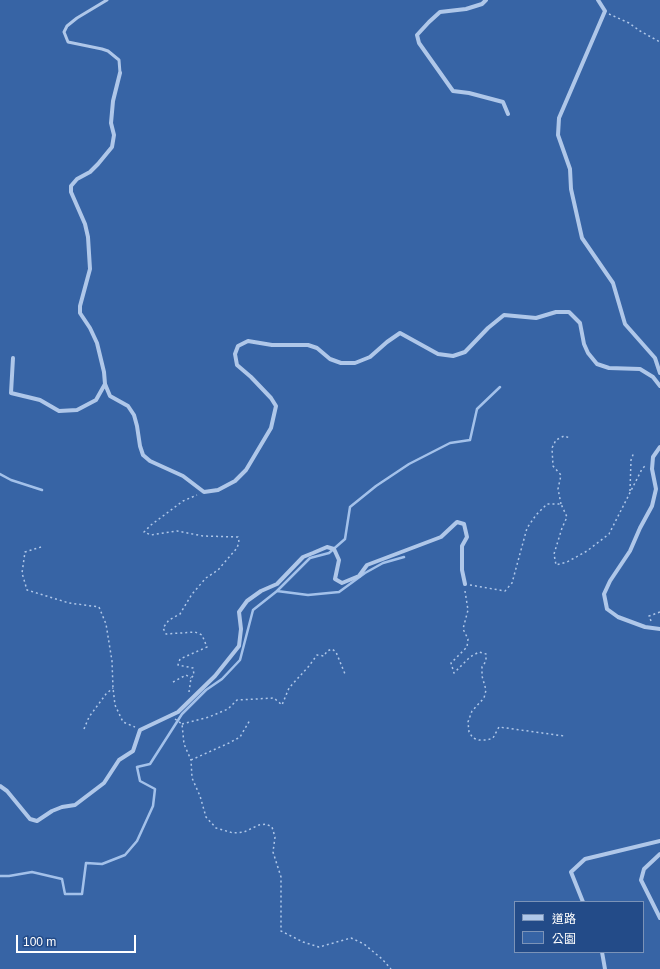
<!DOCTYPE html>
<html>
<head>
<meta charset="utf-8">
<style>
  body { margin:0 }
  #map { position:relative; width:660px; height:969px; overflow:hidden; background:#234b88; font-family:Arial,"Noto Sans TC",sans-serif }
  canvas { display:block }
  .legend { position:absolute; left:514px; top:901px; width:130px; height:52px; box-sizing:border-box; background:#234b88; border:1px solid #7b93b8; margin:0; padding:5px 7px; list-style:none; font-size:12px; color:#fff }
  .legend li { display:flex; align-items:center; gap:8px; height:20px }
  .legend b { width:20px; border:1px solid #7b93b8 }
  .scale { position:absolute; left:16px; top:935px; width:120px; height:18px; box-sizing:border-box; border:2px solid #fff; border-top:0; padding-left:5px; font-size:12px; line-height:14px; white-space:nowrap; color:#fff; -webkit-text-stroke:3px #234b88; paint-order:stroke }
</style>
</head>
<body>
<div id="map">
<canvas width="660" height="969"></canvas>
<ul class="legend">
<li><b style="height:5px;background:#afc7e9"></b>道路</li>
<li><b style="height:11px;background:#3764a5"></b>公園</li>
</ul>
<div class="scale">100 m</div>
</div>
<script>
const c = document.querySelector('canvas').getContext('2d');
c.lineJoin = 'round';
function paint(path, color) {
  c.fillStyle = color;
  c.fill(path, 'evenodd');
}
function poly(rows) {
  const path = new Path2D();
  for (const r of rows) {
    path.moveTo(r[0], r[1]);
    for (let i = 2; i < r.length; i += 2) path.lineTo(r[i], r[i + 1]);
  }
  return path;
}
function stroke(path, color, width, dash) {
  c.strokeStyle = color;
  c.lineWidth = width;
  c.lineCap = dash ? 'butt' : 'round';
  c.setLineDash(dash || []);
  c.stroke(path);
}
paint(poly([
  [0,0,660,0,660,969,0,969],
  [515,902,643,902,643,952,515,952]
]), '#3764a5');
stroke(poly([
  [0,474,11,480,42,490],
  [277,591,308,595,339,592,365,573,383,563,404,557],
  [0,876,9,876,32,872,62,879,65,894,82,894,86,863,102,864,125,855,137,841,153,806,155,789,140,781,137,767,150,764,182,714,206,690,222,679,240,660,253,610,277,591,310,558,329,553,345,539,350,507,376,486,409,464,450,443,470,440,477,409,500,387]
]), '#a3c1ea', 2.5);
stroke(poly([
  [609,14,629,23,640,31,660,42],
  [630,491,631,460,634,452],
  [561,504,558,489,561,475,553,466,552,448,556,440,564,436,570,438],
  [41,547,25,552,22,573,27,590,69,603,99,607,106,624,112,661,113,688,115,705,123,722,135,727],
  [470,585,505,591,512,583,527,528,536,515,547,504,561,504,567,517,562,528,554,554,556,565,567,562,587,551,609,534,642,469,646,465],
  [465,591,468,610,463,629,468,639,467,647,451,663,454,673,470,657,479,652,486,654,486,661,482,667,482,676,486,690,484,698,472,711,468,722,469,732,473,738,479,740,487,740,493,738,499,727,564,736],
  [651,621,649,616,660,612],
  [173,682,186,675,191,678],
  [189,692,191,678,194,675,193,668,178,665,180,659,207,647,202,635,195,632,166,634,163,628,169,620,180,614,192,594,206,578,218,570,237,548,239,542,238,537,203,536,177,531,151,535,144,532,151,525,183,501,197,495],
  [175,719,182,724,184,744,191,760,192,778,200,796,206,817,216,828,233,833,244,832,259,825,266,824,272,827,275,837,273,852,281,877,281,931,303,942,319,947,351,938,364,944,382,959,391,969],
  [182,724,209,717,228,709,237,700,274,698,282,705,289,688,309,666,317,655,324,656,327,651,332,649,336,652,345,674],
  [84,729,89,717,106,694,113,688],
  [191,760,229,743,240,737,250,720]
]), '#afc7e9', 1.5, [2, 3]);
stroke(poly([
  [107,0,77,18,67,26,64,32,68,42,102,49,108,51,119,60,120,73]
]), '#afc7e9', 3);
stroke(poly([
  [486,0,482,4,466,9,440,12,429,22,417,35,419,43,453,91,469,93,503,102,508,114],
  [598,0,605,11,559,118,558,135,570,169,571,189,582,238,613,283,625,324,655,358,660,373],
  [120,73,113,101,111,123,114,135,112,147,98,164,90,172,77,179,71,186,71,192,85,224,88,237,90,269,80,306,80,313,90,328,97,343,104,372,105,384,110,396,128,406,134,415,137,426,140,446,143,455,150,461,183,476,204,492,218,490,235,481,246,470,271,428,276,406,271,398,251,377,237,365,235,354,238,346,248,341,272,345,308,345,317,348,330,359,341,363,355,363,370,357,387,342,400,333,438,354,453,356,465,352,488,328,504,315,536,318,556,312,569,312,580,323,584,344,588,353,597,364,609,368,640,369,653,377,660,386],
  [13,358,11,393,40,400,59,411,77,410,96,400,105,384],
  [660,447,653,457,652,469,656,489,652,506,640,528,630,551,610,581,604,594,607,609,618,617,645,627,660,629],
  [0,786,7,791,30,819,37,821,52,811,62,807,75,805,104,783,119,760,133,751,140,730,178,712,215,676,239,646,241,629,239,612,247,601,261,591,277,584,303,557,313,553,327,547,334,549,339,560,335,579,342,583,359,576,367,565,441,537,457,522,464,524,467,537,462,546,462,570,465,584],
  [660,854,644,869,641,880,660,918],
  [583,902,571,872,585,859,660,841],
  [602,952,605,969]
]), '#afc7e9', 4);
</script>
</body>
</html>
